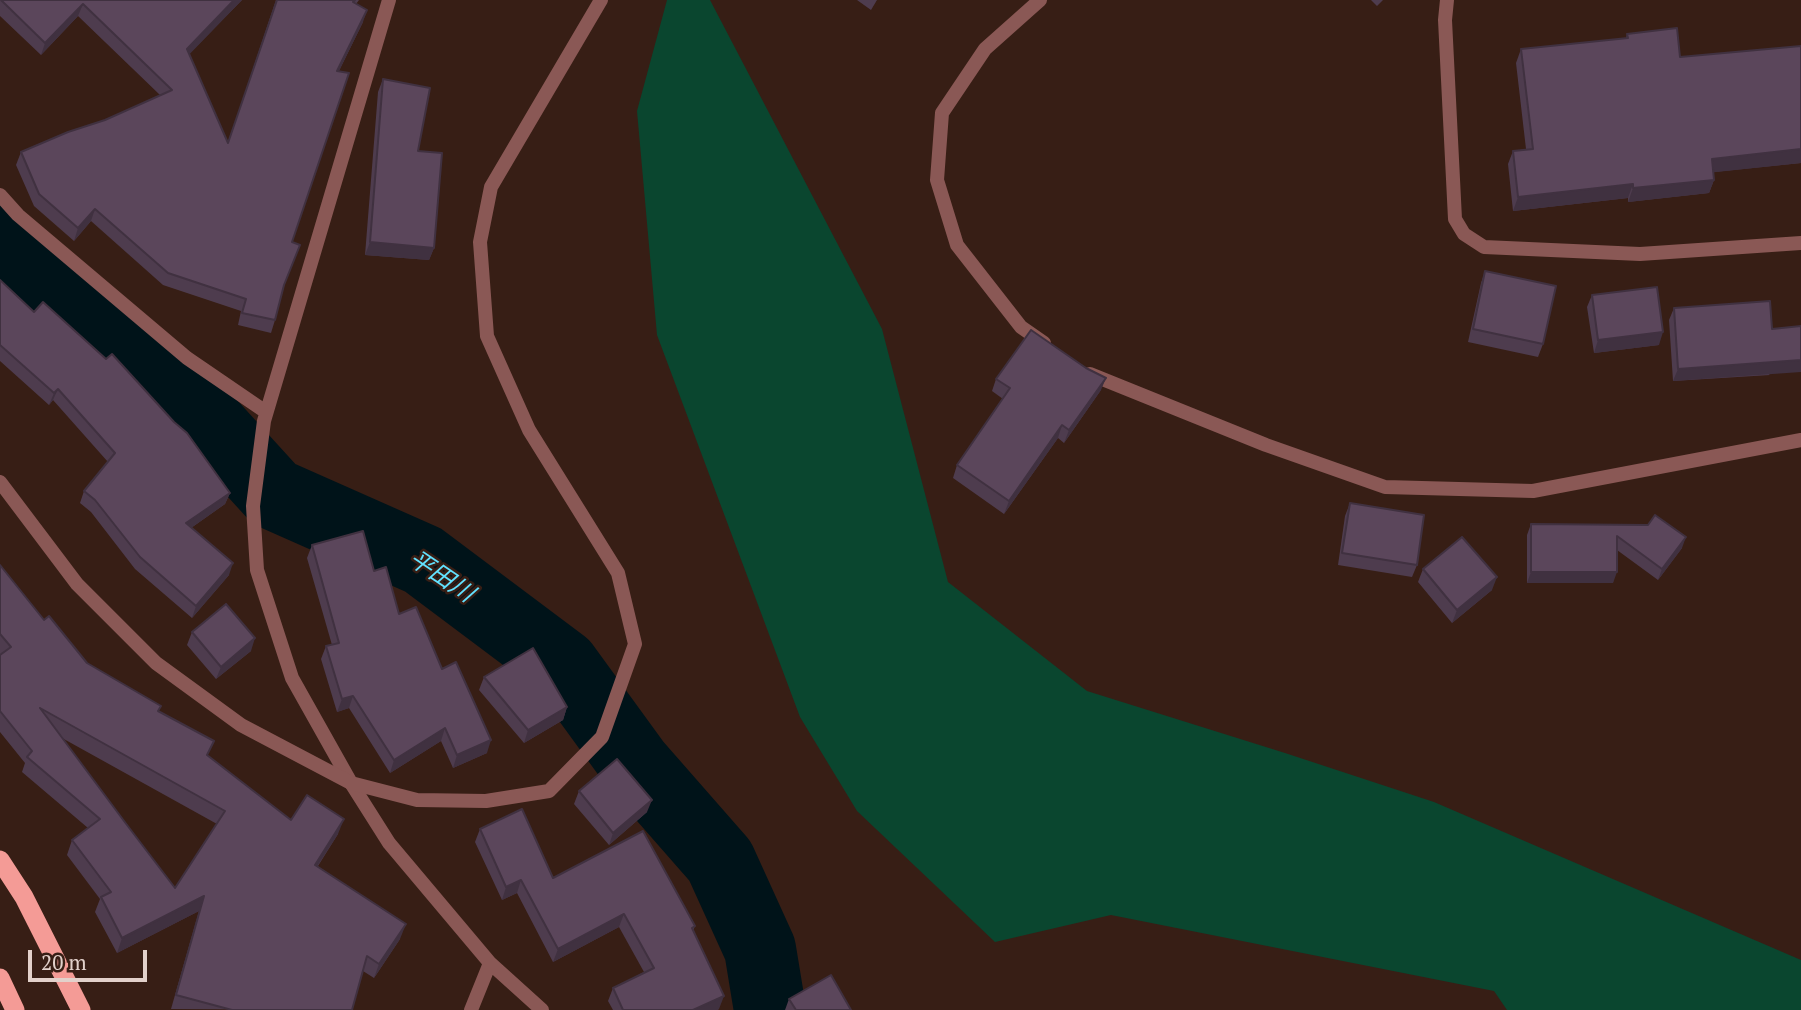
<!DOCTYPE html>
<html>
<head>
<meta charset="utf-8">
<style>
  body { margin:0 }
  #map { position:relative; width:1801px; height:1010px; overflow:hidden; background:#371e15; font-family:"PT Serif",serif }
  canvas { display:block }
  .scale { position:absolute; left:28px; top:950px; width:119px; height:32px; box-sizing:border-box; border:4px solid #e2d1cb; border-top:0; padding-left:9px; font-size:21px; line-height:24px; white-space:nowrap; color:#e2d1cb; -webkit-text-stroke:5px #371e15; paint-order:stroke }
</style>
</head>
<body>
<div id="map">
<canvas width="1801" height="1010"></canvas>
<div class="scale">20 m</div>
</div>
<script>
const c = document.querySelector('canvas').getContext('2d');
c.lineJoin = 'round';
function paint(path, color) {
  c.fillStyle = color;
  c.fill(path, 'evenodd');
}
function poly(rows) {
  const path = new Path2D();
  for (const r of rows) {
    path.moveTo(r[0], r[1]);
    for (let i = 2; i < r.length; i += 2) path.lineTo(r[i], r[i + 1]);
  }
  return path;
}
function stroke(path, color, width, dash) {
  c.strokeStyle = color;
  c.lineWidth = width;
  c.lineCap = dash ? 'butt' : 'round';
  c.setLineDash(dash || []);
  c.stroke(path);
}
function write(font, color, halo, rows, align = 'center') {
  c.font = font + ' "PT Serif","Noto Sans JP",serif';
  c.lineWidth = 5;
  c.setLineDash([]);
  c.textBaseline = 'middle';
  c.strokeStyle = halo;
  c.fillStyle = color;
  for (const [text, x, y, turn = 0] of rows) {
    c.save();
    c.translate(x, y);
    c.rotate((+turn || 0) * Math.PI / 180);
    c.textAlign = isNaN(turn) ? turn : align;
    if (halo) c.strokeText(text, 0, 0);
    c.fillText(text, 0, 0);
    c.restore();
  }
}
paint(poly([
  [667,0,710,0,882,329,948,582,1087,691,1285,753,1434,802,1801,960,1801,1010,1507,1010,1494,991,1111,915,995,942,857,811,800,717,657,335,637,111]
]), '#0a462f');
stroke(poly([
  [0,241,23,264,191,403,274,494,423,560,563,665,635,764,720,861,760,949,770,1010]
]), '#001319', 72);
stroke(poly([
  [389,0,264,421,253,506,257,570,292,678,351,783,389,843,490,963,542,1010],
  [1040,0,985,49,942,113,937,180,957,245,1021,327,1044,343],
  [1447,0,1445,20,1455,219,1464,234,1484,247,1640,254,1801,243],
  [0,195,18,215,187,358,266,412],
  [1090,374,1266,445,1385,487,1533,491,1801,440],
  [471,1010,490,963]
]), '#8a5855', 14);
stroke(poly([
  [0,482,77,584,156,663,241,725,351,783,417,800,486,801,549,791,602,737,635,644,618,573,529,430,487,336,480,242,491,187,601,0]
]), '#8a5855', 14);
stroke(poly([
  [0,860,24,897,81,1010],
  [0,978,15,1010]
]), '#f49b96', 19);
paint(poly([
  [0,0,242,0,189,54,228,143,276,0,359,0,356,4,363,22,339,71,292,242,284,287,275,320,271,333,238,325,241,311,163,285,91,221,74,241,34,206,16,165,21,152,105,120,160,95,78,16,41,55,0,16],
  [857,0,877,0,871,10],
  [1371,0,1383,0,1377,6],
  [1627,34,1680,57,1801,46,1801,163,1714,172,1714,180,1709,193,1628,202,1628,198,1513,211,1508,164,1513,151,1526,149,1516,63,1521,49,1626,38],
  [383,79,418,151,434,248,429,260,365,255,378,92],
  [1485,271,1543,344,1538,357,1468,342,1481,283],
  [0,280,230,493,225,504,191,528,229,575,192,618,135,569,91,512,80,503,84,491,108,462,53,400,49,405,0,361],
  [1592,295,1659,345,1594,353,1587,307],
  [1674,308,1770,375,1673,381,1669,320],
  [996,379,1101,390,1064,443,1058,438,1004,514,953,478,957,465,1003,399,992,391],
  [1350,503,1417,565,1412,577,1338,565,1345,516],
  [1531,524,1648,525,1682,548,1658,580,1617,550,1613,583,1527,583,1527,535],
  [312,545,374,571,399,614,442,669,487,753,453,768,441,741,390,773,349,708,337,712,321,659,326,646,332,645,307,558],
  [0,565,44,620,87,663,159,711,208,756,291,820,338,834,318,866,400,939,374,978,363,971,352,1010,171,1009,199,911,117,953,95,912,100,899,67,855,72,840,88,828,22,772,25,763,0,732],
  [62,738,217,824,175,888],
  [1423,569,1492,590,1452,623,1418,582],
  [192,632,251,651,216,679,187,645],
  [484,677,567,707,563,720,524,743,479,690],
  [579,791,647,812,609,845,574,804],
  [480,829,553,878,695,926,693,931,719,1009,717,1010,613,1010,608,1001,613,988,644,972,619,927,553,962,517,893,502,900,475,842],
  [789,999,851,1010,785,1010]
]), '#4e3c4e');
paint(poly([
  [234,0,242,0,182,62,187,49],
  [83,4,78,16,41,55,45,43],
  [367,10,363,22,333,83,337,71],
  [1801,149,1801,163,1707,173,1712,159],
  [1714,180,1709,193,1628,202,1633,188],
  [1633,184,1628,198,1513,211,1518,197],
  [95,209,91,221,74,241,78,228],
  [370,242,434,248,429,260,365,255],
  [1663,332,1659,345,1594,353,1598,340],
  [1801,360,1801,372,1673,381,1678,369],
  [1106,378,1101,390,1064,443,1069,430],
  [58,389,53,400,49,405,54,393],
  [1062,425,1058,438,1004,514,1009,501],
  [230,493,225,504,181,535,186,523],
  [1686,537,1682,548,1658,580,1662,569],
  [233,563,229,575,192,618,196,606],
  [1531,572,1617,572,1613,583,1527,583],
  [1497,577,1492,590,1452,623,1457,610],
  [255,638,251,651,216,679,221,667],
  [353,696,349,708,337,712,342,699],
  [567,707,563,720,524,743,528,730],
  [445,728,441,741,390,773,394,760],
  [491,740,487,753,453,768,457,755],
  [652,800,647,812,609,845,613,833],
  [344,819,338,834,309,879,315,865],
  [521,880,517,893,502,900,506,887],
  [204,896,199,911,117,953,122,938],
  [624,914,619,927,553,962,558,949],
  [406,924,400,939,374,978,379,964],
  [724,996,719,1009,717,1010,693,1010]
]), '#403140');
const building = poly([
  [1,0,234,0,187,49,228,143,277,0,355,0,353,2,367,10,337,71,349,73,292,242,300,245,284,285,275,320,242,313,246,299,168,273,95,209,78,228,39,194,21,152,68,132,105,120,172,90,83,4,45,43,1,0],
  [1677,28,1680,57,1801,46,1801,149,1712,159,1714,180,1633,188,1633,184,1518,197,1513,151,1533,149,1521,49,1628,38,1627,34,1677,28],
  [383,79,430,88,418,151,442,153,434,248,370,242,383,79],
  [1485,271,1556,286,1543,344,1473,329,1485,271],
  [0,280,34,312,43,302,106,359,112,354,174,422,187,433,230,493,186,523,233,563,196,606,140,557,95,500,84,491,115,453,58,389,54,393,0,345,0,280],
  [1657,287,1663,332,1598,340,1592,295,1657,287],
  [1770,301,1772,329,1801,326,1801,360,1678,369,1674,308,1770,301],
  [1031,330,1086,368,1106,378,1069,430,1062,425,1009,501,957,465,1010,388,996,379,1031,330],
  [1350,503,1424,515,1417,565,1342,553,1350,503],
  [1655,515,1686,537,1662,569,1617,536,1617,572,1531,572,1531,524,1648,525,1655,515],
  [363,531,374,571,386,567,399,614,416,607,442,669,456,662,491,740,457,755,445,728,394,760,353,696,342,699,326,646,339,643,312,545,363,531],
  [1462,537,1497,577,1457,610,1423,569,1462,537],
  [0,565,44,620,49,616,87,663,161,706,158,711,214,741,207,755,291,820,307,795,344,819,315,865,406,924,379,964,367,956,352,1010,232,1010,176,995,204,896,122,938,101,897,111,892,72,840,100,819,27,757,32,751,0,711,0,655,11,647,0,634,0,565],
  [40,708,225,811,175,888,127,825,40,708],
  [226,604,255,638,221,667,192,632,226,604],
  [533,648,567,707,528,730,484,677,533,648],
  [617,759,652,800,613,833,579,791,617,759],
  [522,809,553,878,643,831,695,926,692,928,724,996,693,1010,623,1010,613,988,654,968,624,914,558,949,521,880,506,887,480,829,522,809],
  [831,975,851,1010,796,1010,789,999,831,975]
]);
paint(building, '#5b465b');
stroke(building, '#403140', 2);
write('italic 24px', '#62e2ff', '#371e15', [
  ["平田川",441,577,34]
]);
</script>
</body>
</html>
